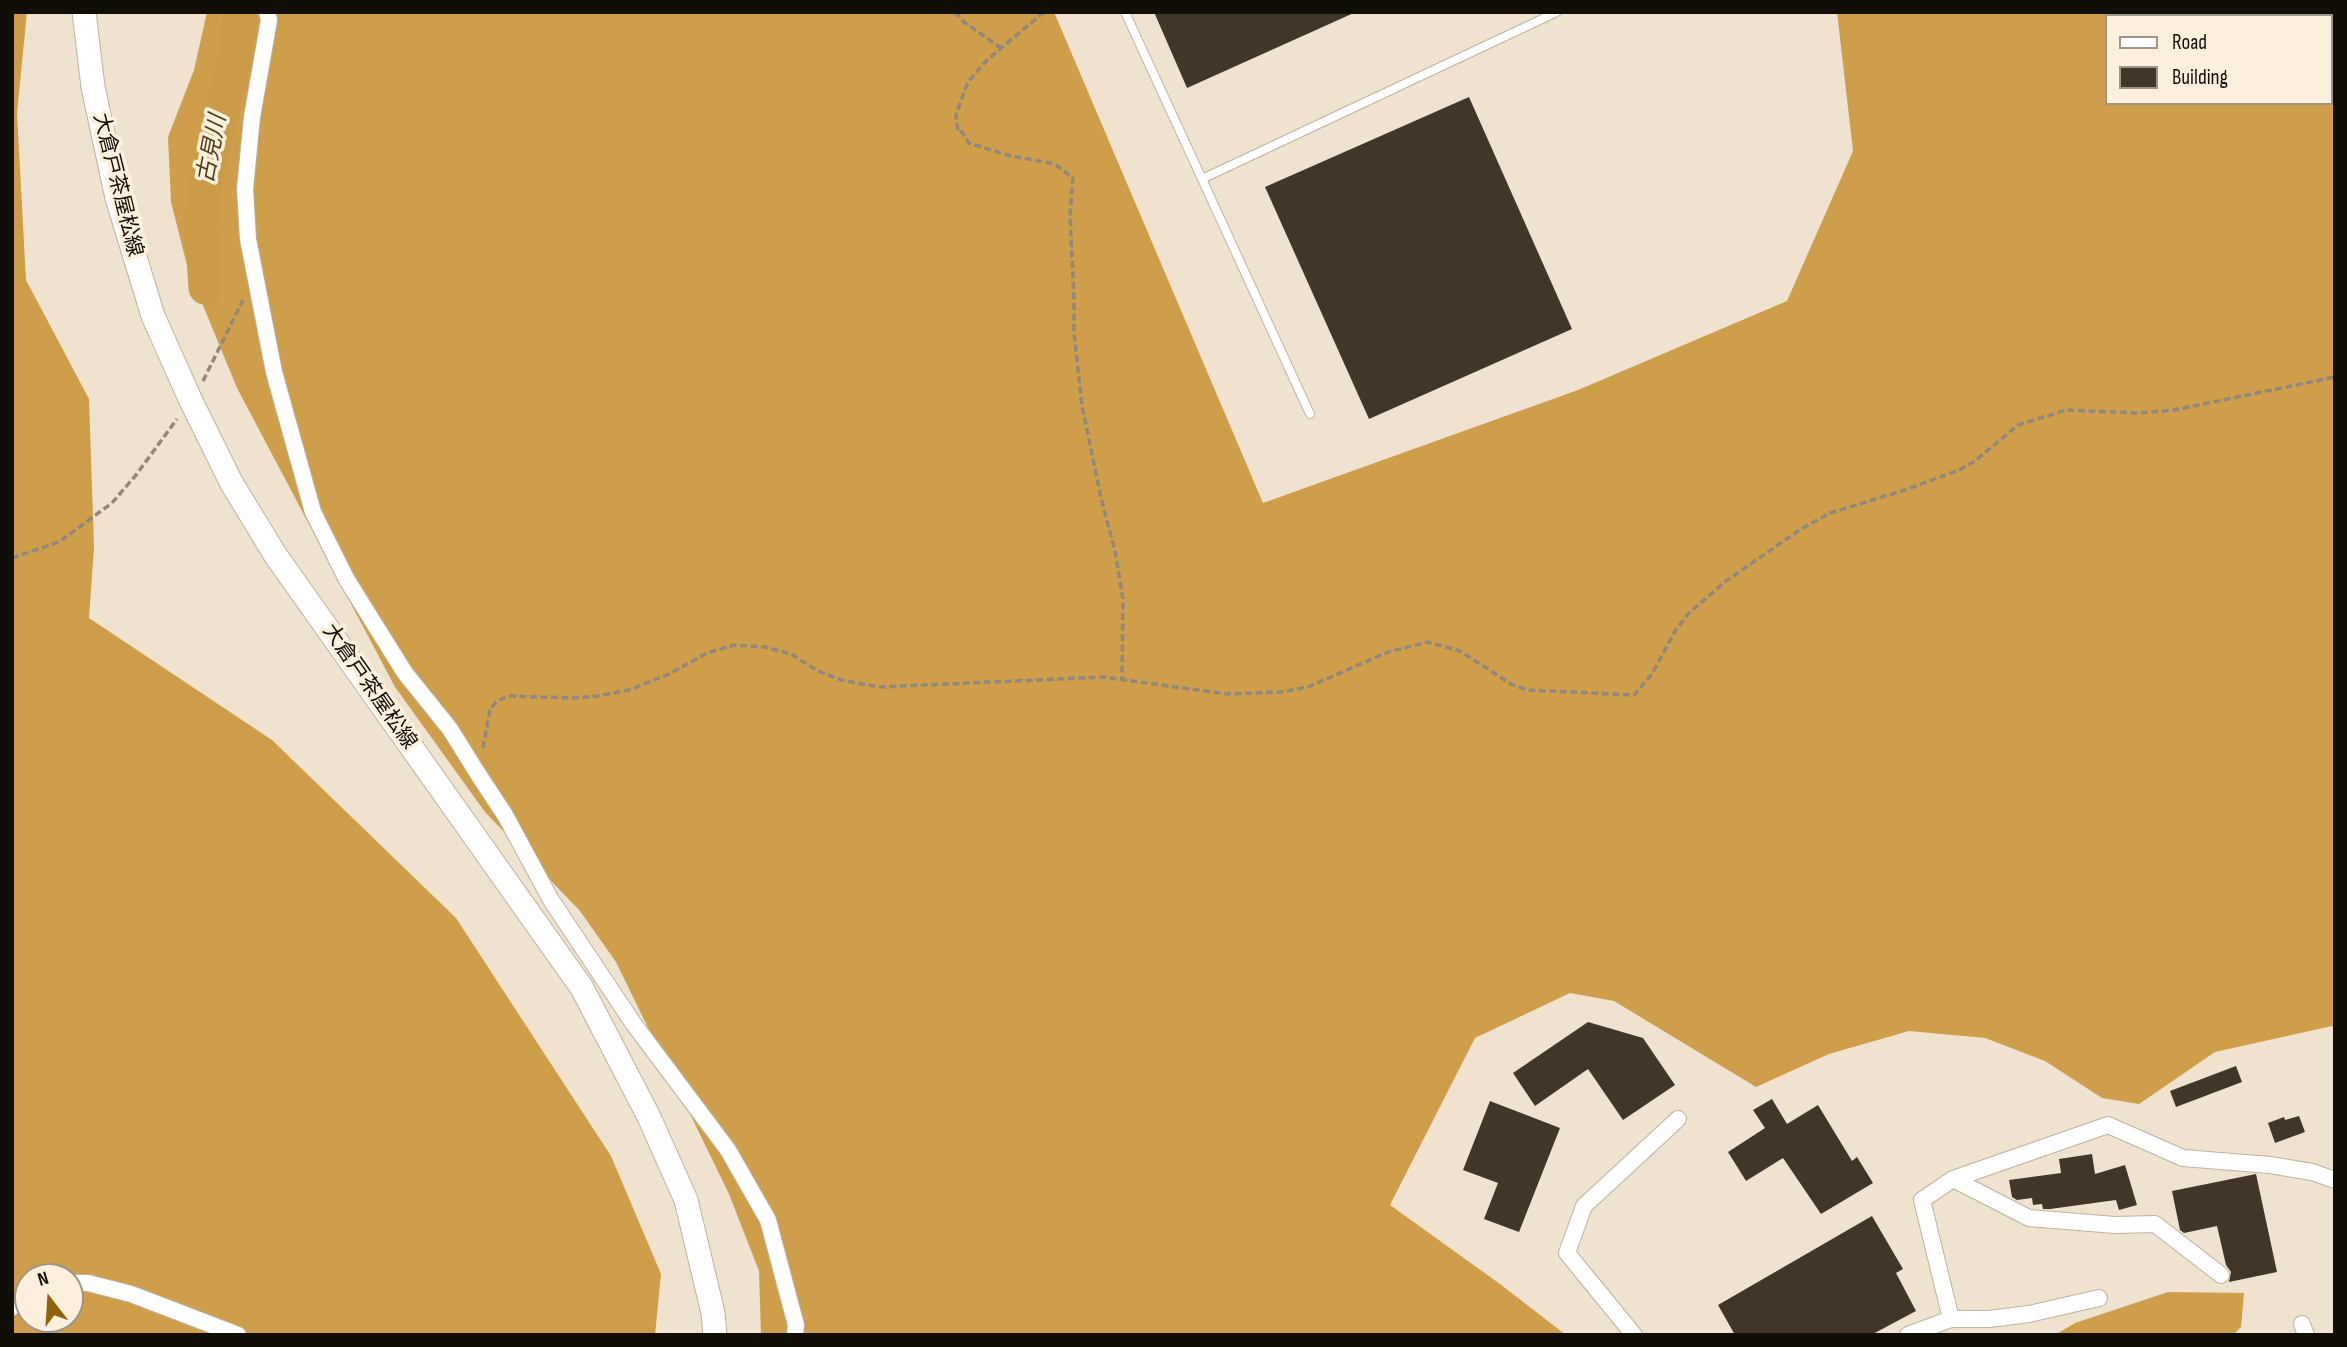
<!DOCTYPE html>
<html>
<head>
<meta charset="utf-8">
<style>
  body { margin:0 }
  #map { position:relative; width:2347px; height:1347px; overflow:hidden; background:#efe3d0; font-family:"Sofia Sans Condensed",sans-serif }
  canvas { display:block }
  .frame { position:absolute; inset:0; border:14px solid #110d07; pointer-events:none }
  .legend { position:absolute; left:2105px; top:14px; width:228px; height:91px; box-sizing:border-box; background:#fcf0dd; border:2px solid #9e9587; margin:0; padding:9px 12px; list-style:none; font-size:21px; color:#110d07 }
  .legend li { display:flex; align-items:center; gap:14px; height:35px }
  .legend b { width:35px; border:2px solid #9e9587 }
  .north { position:absolute; left:14px; top:1263px; width:70px; height:70px; box-sizing:border-box; background:#fcf0dd; border:2px solid #9e9587; border-radius:50%; rotate:343deg; font-size:19px; font-weight:700; line-height:28px; text-align:center; color:#110d07 }
  .north::after { content:''; display:block; margin:auto; width:24px; height:32px; background:#8f640a; clip-path:polygon(50% 0,100% 100%,50% 72%,0 100%) }
</style>
</head>
<body>
<div id="map">
<canvas width="2347" height="1347"></canvas>
<div class="frame"></div>
<ul class="legend">
<li><b style="height:9px;background:#fff"></b>Road</li>
<li><b style="height:19px;background:#403728"></b>Building</li>
</ul>
<div class="north">N</div>
</div>
<script>
const c = document.querySelector('canvas').getContext('2d');
c.lineJoin = 'round';
function paint(path, color) {
  c.fillStyle = color;
  c.fill(path, 'evenodd');
}
function poly(rows) {
  const path = new Path2D();
  for (const r of rows) {
    path.moveTo(r[0], r[1]);
    for (let i = 2; i < r.length; i += 2) path.lineTo(r[i], r[i + 1]);
  }
  return path;
}
function stroke(path, color, width, dash) {
  c.strokeStyle = color;
  c.lineWidth = width;
  c.lineCap = dash ? 'butt' : 'round';
  c.setLineDash(dash || []);
  c.stroke(path);
}
function write(font, color, halo, rows, align = 'center') {
  c.font = font + ' "Sofia Sans Condensed","Noto Sans JP",sans-serif';
  c.lineWidth = 7;
  c.setLineDash([]);
  c.textBaseline = 'middle';
  c.strokeStyle = halo;
  c.fillStyle = color;
  for (const [text, x, y, turn = 0] of rows) {
    c.save();
    c.translate(x, y);
    c.rotate((+turn || 0) * Math.PI / 180);
    c.textAlign = isNaN(turn) ? turn : align;
    if (halo) c.strokeText(text, 0, 0);
    c.fillText(text, 0, 0);
    c.restore();
  }
}
paint(poly([
  [12,12,27,12,17,113,26,280,89,399,94,547,89,618,272,740,456,918,611,1156,661,1274,655,1335,12,1335],
  [28,1277,70,1277,70,1319,28,1319],
  [207,12,1054,12,1263,503,1578,390,1787,301,1853,151,1837,12,2335,12,2335,1030,2332,1026,2215,1052,2139,1104,2102,1098,2045,1061,1985,1038,1909,1031,1829,1054,1756,1087,1614,1001,1570,993,1475,1038,1390,1205,1500,1284,1566,1335,761,1335,759,1271,729,1194,616,962,580,911,485,812,395,687,237,388,188,269,171,202,168,137,194,70],
  [2107,16,2331,16,2331,103,2107,103],
  [2168,1292,2244,1293,2241,1327,2233,1335,2055,1335,2075,1323]
]), '#ce9e4b');
stroke(poly([
  [205,288,201,228,205,182,233,67,241,12]
]), '#cb9b48', 33);
paint(poly([
  [1154,12,1356,12,1187,88],
  [1469,97,1572,329,1369,419,1265,187],
  [1588,1022,1643,1038,1675,1085,1623,1120,1588,1069,1535,1106,1513,1073],
  [2236,1066,2242,1082,2176,1107,2170,1091],
  [1772,1099,1787,1124,1818,1105,1852,1161,1857,1157,1873,1183,1821,1214,1783,1158,1746,1181,1728,1152,1765,1128,1753,1110],
  [1490,1101,1560,1128,1519,1232,1484,1219,1498,1183,1463,1170],
  [2299,1116,2305,1132,2275,1143,2268,1123,2284,1117,2285,1120],
  [2092,1154,2095,1174,2125,1165,2137,1205,2119,1210,2116,1200,2050,1209,2043,1209,2042,1204,2033,1205,2032,1198,2017,1200,2012,1197,2009,1180,2061,1173,2059,1159],
  [2256,1174,2277,1272,2229,1282,2231,1272,2226,1265,2217,1226,2184,1233,2180,1230,2172,1191],
  [1872,1216,1903,1269,1896,1273,1916,1311,1871,1335,1735,1335,1718,1305]
]), '#403728');
const lane = poly([
  [1125,12,1202,179],
  [1310,414,1202,179,1557,12]
]);
const street = poly([
  [267,12,269,20,252,117,245,189,248,239,274,372,313,512,347,580,405,673,450,729,478,774,505,815,551,900,633,1023,728,1150,768,1220,796,1325,795,1335],
  [1953,1179,2029,1218,2115,1225,2155,1224,2221,1275],
  [70,1283,88,1283,131,1294,238,1335],
  [12,1307,28,1295],
  [1951,1319,1989,1319,2029,1314,2099,1298],
  [2302,1324,2306,1335],
  [1634,1335,1567,1253,1584,1206,1678,1119],
  [1908,1335,1951,1319,1922,1200,1953,1179,2108,1125,2183,1158,2270,1165,2312,1172,2335,1180]
]);
const secondary = poly([
  [84,12,93,87,117,198,153,316,191,401,232,484,276,556,582,988,649,1117,686,1200,713,1313,715,1335]
]);
stroke(lane, '#beb2a0', 10);
stroke(street, '#beb2a0', 18);
stroke(secondary, '#beb2a0', 25);
stroke(poly([
  [955,12,964,22,1001,48],
  [1044,12,987,60,968,82,956,114,958,132,962,132,969,143,1007,155,1055,164,1073,178,1070,215,1074,300,1074,333,1082,406,1101,498,1115,551,1123,599,1122,680],
  [203,381,243,300],
  [12,558,59,542,112,503,136,475,177,419],
  [483,748,490,710,496,702,508,696,573,698,598,696,629,690,669,674,707,653,734,645,765,647,791,654,818,671,841,680,879,687,1103,677,1227,694,1281,692,1308,687,1388,652,1428,642,1460,651,1511,684,1527,690,1634,695,1652,674,1675,631,1688,614,1726,581,1801,529,1830,513,1905,490,1959,470,1975,461,2018,425,2066,410,2139,413,2174,410,2335,377]
]), '#91887b', 3.5, [7, 3.5]);
stroke(lane, '#fff', 8);
stroke(street, '#fff', 16);
stroke(secondary, '#fff', 23);
write('21px', '#110d07', '#fcf0dd', [
  ["大倉戸茶屋松線",117,185,76],
  ["大倉戸茶屋松線",369,687,55]
]);
write('italic 23px', '#513d1a', '#fcf0dd', [
  ["古見川",213,149,-79]
]);
</script>
</body>
</html>
